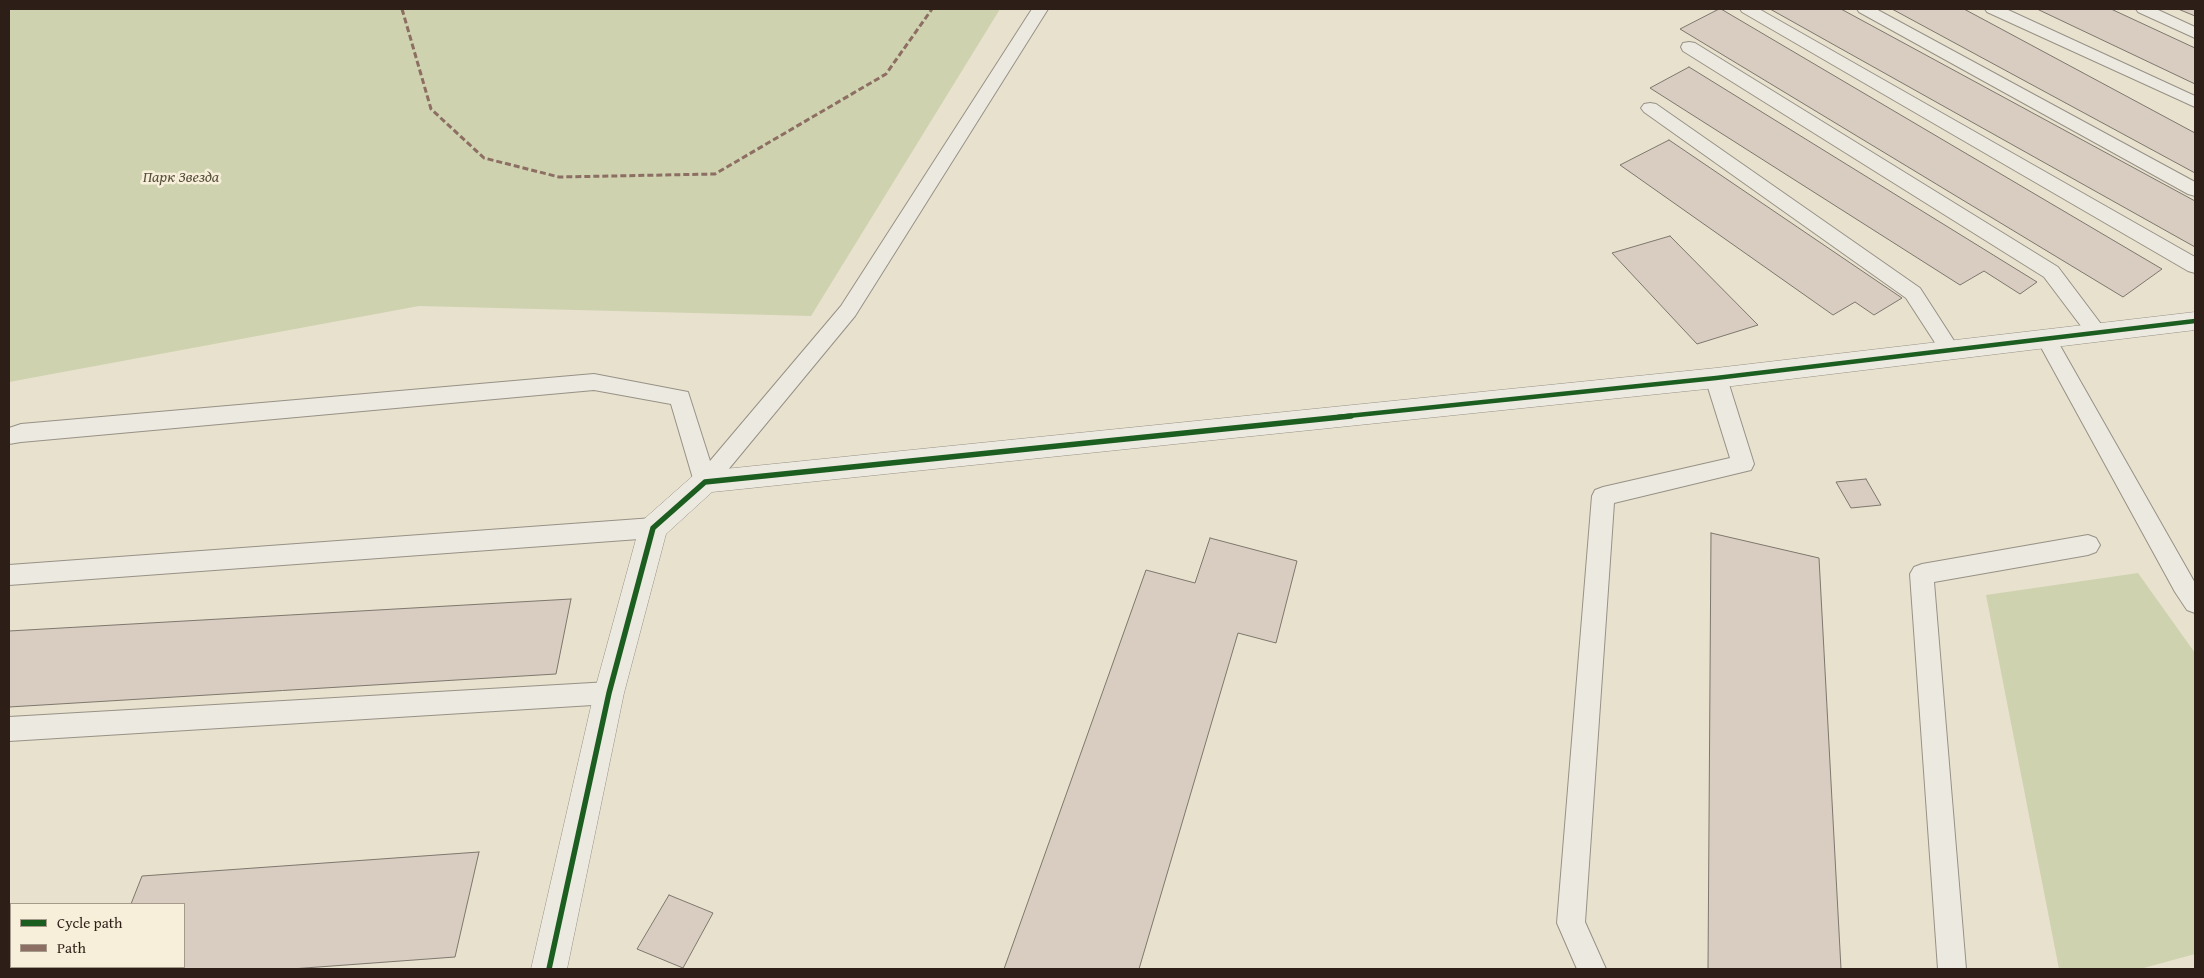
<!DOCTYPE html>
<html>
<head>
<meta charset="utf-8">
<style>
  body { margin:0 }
  #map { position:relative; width:2204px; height:978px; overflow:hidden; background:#e8e1ce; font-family:"Gentium Book Plus",serif }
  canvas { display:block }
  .frame { position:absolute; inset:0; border:10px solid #2d1e17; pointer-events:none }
  .legend { position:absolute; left:10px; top:903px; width:175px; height:65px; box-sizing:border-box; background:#f7efd9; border:1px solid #a69b8b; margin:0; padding:6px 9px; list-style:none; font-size:15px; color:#2d1e17 }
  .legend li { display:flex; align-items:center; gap:10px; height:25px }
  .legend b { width:25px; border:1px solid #a69b8b }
</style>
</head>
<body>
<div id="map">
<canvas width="2204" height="978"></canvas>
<div class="frame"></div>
<ul class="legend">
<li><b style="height:6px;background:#1b5e20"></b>Cycle path</li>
<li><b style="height:6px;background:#8d6e63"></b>Path</li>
</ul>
</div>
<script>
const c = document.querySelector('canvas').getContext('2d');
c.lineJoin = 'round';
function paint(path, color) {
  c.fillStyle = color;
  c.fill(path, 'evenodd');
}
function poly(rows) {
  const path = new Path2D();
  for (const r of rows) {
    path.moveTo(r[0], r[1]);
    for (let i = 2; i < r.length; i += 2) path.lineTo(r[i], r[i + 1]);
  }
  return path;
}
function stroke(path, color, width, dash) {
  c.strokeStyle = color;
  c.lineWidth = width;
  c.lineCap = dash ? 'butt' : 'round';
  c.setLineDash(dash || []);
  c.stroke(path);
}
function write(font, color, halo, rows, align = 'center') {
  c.font = font + ' "Gentium Book Plus",serif';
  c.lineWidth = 5;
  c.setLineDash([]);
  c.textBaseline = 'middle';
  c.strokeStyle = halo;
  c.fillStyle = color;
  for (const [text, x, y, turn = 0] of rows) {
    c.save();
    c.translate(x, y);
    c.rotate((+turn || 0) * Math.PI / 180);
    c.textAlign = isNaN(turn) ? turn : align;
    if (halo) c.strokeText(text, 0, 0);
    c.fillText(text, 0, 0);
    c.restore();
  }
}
paint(poly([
  [9,9,1000,9,811,316,419,306,9,382],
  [2138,573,2195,653,2195,954,2140,969,2059,969,1986,595]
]), '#ced2af');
const building = poly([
  [1719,9,1721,9,2162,269,2123,297,1680,29,1719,9],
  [1770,9,1841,9,2195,201,2195,247,1770,9],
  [1892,9,1964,9,2195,133,2195,173,1892,9],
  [2037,9,2111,9,2195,48,2195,84,2037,9],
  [2178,9,2195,9,2195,16,2178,9],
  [1689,67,2037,282,2020,294,1984,271,1960,285,1650,88,1689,67],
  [1669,140,1902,298,1874,315,1855,302,1833,315,1620,165,1669,140],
  [1670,236,1758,325,1697,344,1612,253,1670,236],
  [1866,479,1881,505,1851,508,1836,482,1866,479],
  [1711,533,1819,558,1841,969,1708,969,1711,533],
  [1210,538,1297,561,1276,643,1238,633,1139,969,1004,969,1146,570,1195,583,1210,538],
  [571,599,556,674,9,707,9,631,571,599],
  [479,852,455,957,291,969,106,969,107,967,184,967,184,904,131,904,142,876,479,852],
  [669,895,713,913,683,968,637,949,669,895]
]);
paint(building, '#d9ccc0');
stroke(building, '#7d776d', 1);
const lane = poly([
  [1032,9,1048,9,855,316,713,488,705,491,697,488,694,482,671,404,594,390,21,442,9,444,9,428,21,424,594,374,688,392,710,461,841,306,1032,9],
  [1740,9,1759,9,2195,257,2195,273,2188,271,1742,12,1740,9],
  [1857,9,1876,9,2195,182,2195,196,2188,194,1859,12,1857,9],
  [1985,9,2006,9,2195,96,2195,107,1987,12,1985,9],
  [2136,9,2156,9,2195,27,2195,38,2138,12,2136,9],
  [1689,42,1695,43,2058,267,2104,328,2107,333,2104,338,2097,340,2090,338,2044,277,1683,51,1681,47,1683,43,1689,42],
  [1650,103,1656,104,1920,288,1960,350,1957,355,1950,358,1943,355,1906,298,1644,112,1641,108,1644,104,1650,103],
  [2047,332,2054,335,2195,583,2195,613,2187,610,2175,592,2037,340,2040,335,2047,332],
  [1716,370,1723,372,1727,378,1754,464,1751,470,1614,503,1585,922,1606,969,1577,969,1557,923,1592,496,1595,490,1603,487,1730,458,1705,378,1709,372,1716,370],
  [653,518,661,521,665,528,661,535,653,538,9,585,9,565,653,518],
  [2088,535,2096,538,2100,545,2096,552,2088,555,1934,582,1966,969,1938,969,1910,574,1914,567,1922,564,2088,535],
  [609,682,618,685,622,693,618,701,609,704,9,741,9,717,609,682]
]);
const street = poly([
  [2195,312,2195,330,1716,388,712,492,666,534,624,693,567,969,531,969,594,693,639,528,643,520,695,474,705,471,1716,368,2195,312]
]);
stroke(lane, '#979186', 2);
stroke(street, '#979186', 1);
paint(lane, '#ece9e0');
paint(street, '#ece9e0');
stroke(poly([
  [402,9,431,109,484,158,559,177,715,174,886,74,932,9]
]), '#8d6e63', 3, [6, 3]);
stroke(poly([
  [1338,417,1716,378,2195,321]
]), '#1b5e20', 4.5);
stroke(poly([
  [549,969,609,693,653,528,705,482,1351,416]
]), '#1b5e20', 5.5);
write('italic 16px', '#57503d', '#f7efd9', [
  ["Парк Звезда",181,178]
]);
</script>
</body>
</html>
